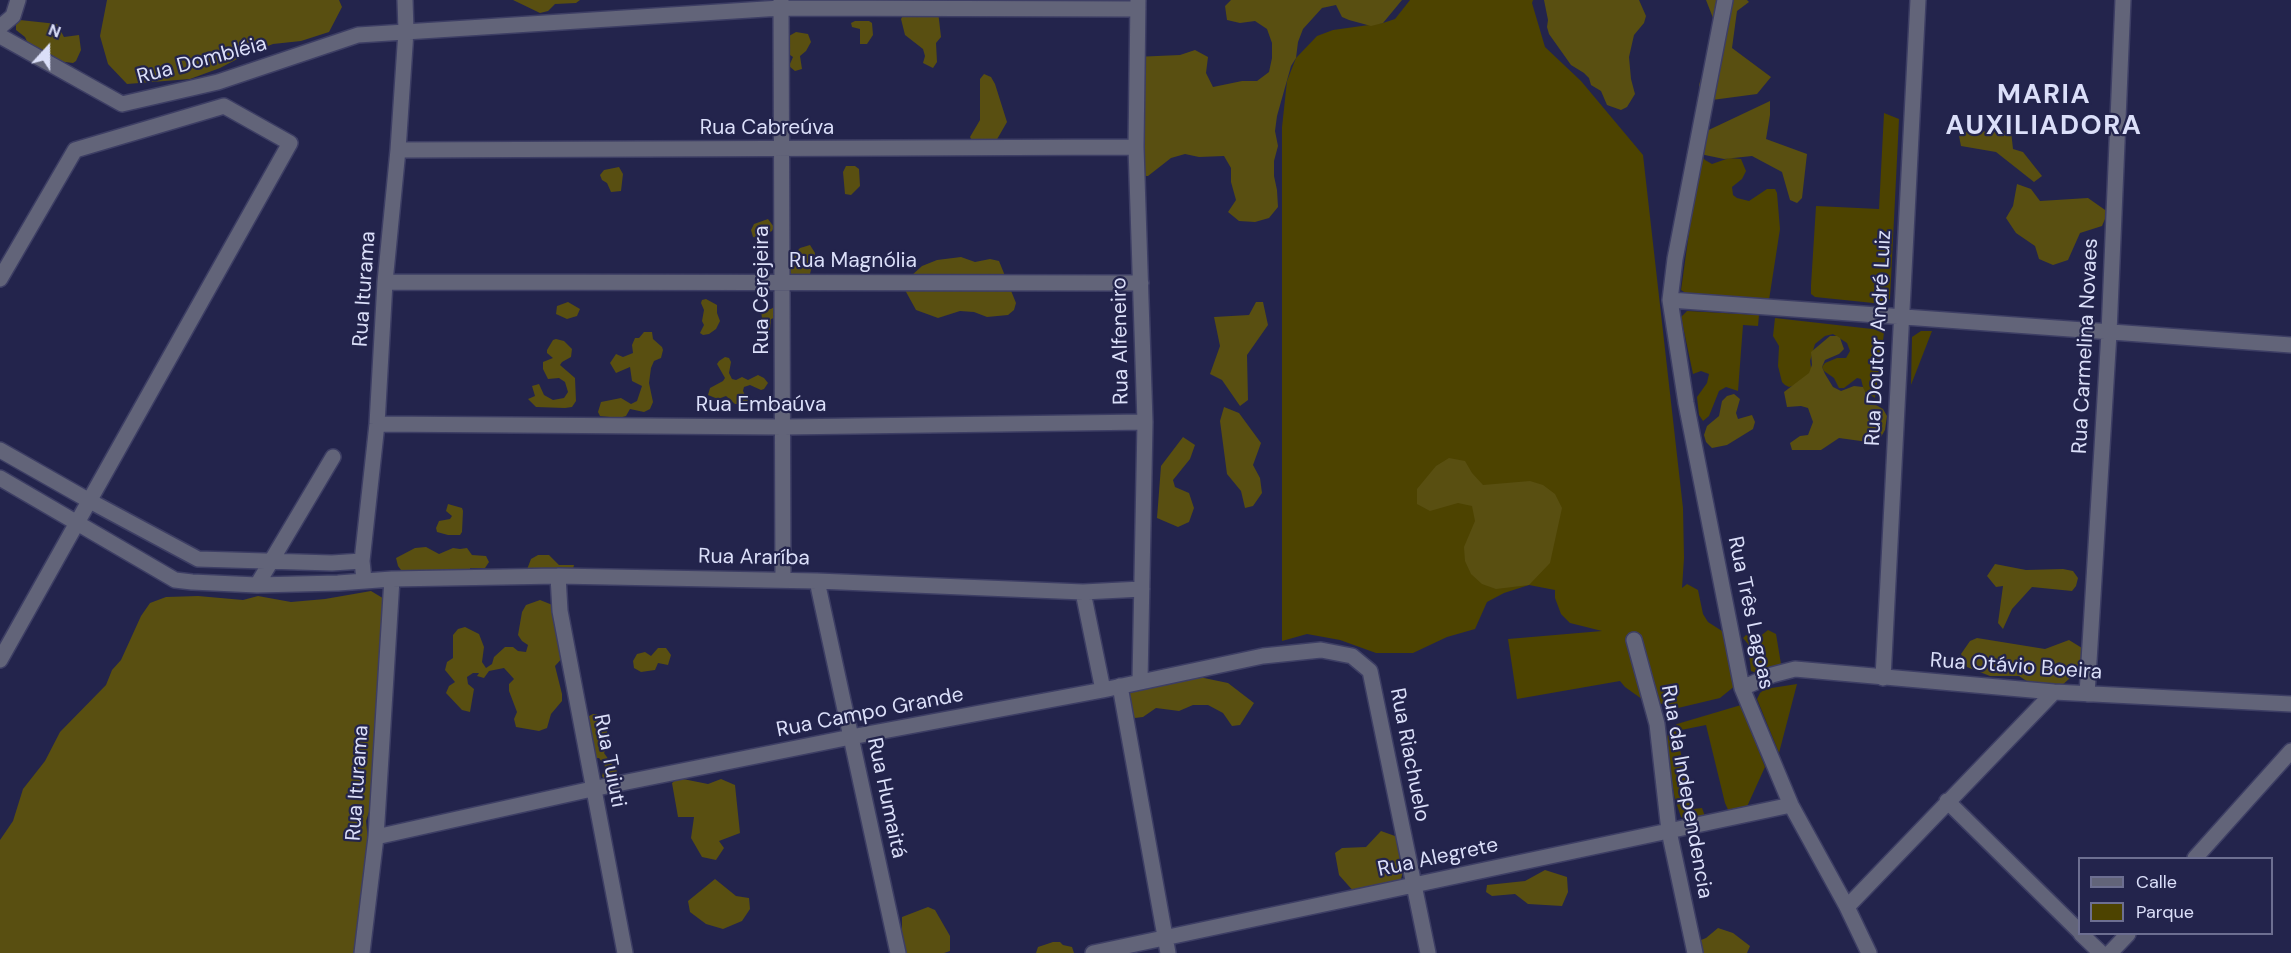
<!DOCTYPE html>
<html>
<head>
<meta charset="utf-8">
<style>
  body { margin:0 }
  #map { position:relative; width:2291px; height:953px; overflow:hidden; background:#23244c; font-family:"DM Sans",sans-serif }
  canvas { display:block }
  .legend { position:absolute; left:2078px; top:857px; width:195px; height:78px; box-sizing:border-box; background:#23244c; border:2px solid #6d6f91; margin:0; padding:8px 10px; list-style:none; font-size:18px; color:#dbdff9 }
  .legend li { display:flex; align-items:center; gap:12px; height:30px }
  .legend b { width:30px; border:2px solid #6d6f91 }
  .north { position:absolute; left:18px; top:18px; width:60px; height:60px; -webkit-text-stroke:4px #23244c; paint-order:stroke; rotate:21deg; font-size:16px; font-weight:700; line-height:24px; text-align:center; color:#dbdff9 }
  .north::after { content:''; display:block; margin:auto; width:21px; height:27px; background:#dbdff9; clip-path:polygon(50% 0,100% 100%,50% 72%,0 100%) }
</style>
</head>
<body>
<div id="map">
<canvas width="2291" height="953"></canvas>
<ul class="legend">
<li><b style="height:8px;background:#626479"></b>Calle</li>
<li><b style="height:16px;background:#4d4300"></b>Parque</li>
</ul>
<div class="north">N</div>
</div>
<script>
const c = document.querySelector('canvas').getContext('2d');
c.lineJoin = 'round';
function paint(path, color) {
  c.fillStyle = color;
  c.fill(path, 'evenodd');
}
function poly(rows) {
  const path = new Path2D();
  for (const r of rows) {
    path.moveTo(r[0], r[1]);
    for (let i = 2; i < r.length; i += 2) path.lineTo(r[i], r[i + 1]);
  }
  return path;
}
function stroke(path, color, width, dash) {
  c.strokeStyle = color;
  c.lineWidth = width;
  c.lineCap = dash ? 'butt' : 'round';
  c.setLineDash(dash || []);
  c.stroke(path);
}
function write(font, color, halo, rows, align = 'center') {
  c.font = font + ' "DM Sans",sans-serif';
  c.lineWidth = 4.5;
  c.setLineDash([]);
  c.textBaseline = 'middle';
  c.strokeStyle = halo;
  c.fillStyle = color;
  for (const [text, x, y, turn = 0] of rows) {
    c.save();
    c.translate(x, y);
    c.rotate((+turn || 0) * Math.PI / 180);
    c.textAlign = isNaN(turn) ? turn : align;
    if (halo) c.strokeText(text, 0, 0);
    c.fillText(text, 0, 0);
    c.restore();
  }
}
paint(poly([
  [1410,0,1533,0,1532,3,1545,47,1581,81,1643,155,1683,508,1684,558,1682,588,1687,584,1698,590,1703,614,1708,622,1722,631,1726,638,1729,663,1736,685,1720,698,1678,708,1664,704,1646,702,1625,687,1620,681,1517,699,1508,639,1602,631,1570,623,1561,614,1555,598,1555,590,1529,585,1504,593,1487,602,1475,629,1447,637,1413,653,1376,653,1340,640,1307,634,1282,641,1282,127,1287,81,1296,58,1317,36,1333,30,1383,23,1395,19],
  [1884,113,1899,119,1890,299,1883,304,1815,297,1811,294,1811,285,1816,206,1879,209],
  [1700,154,1705,160,1712,164,1729,158,1741,159,1746,171,1742,179,1732,187,1733,195,1737,198,1749,201,1767,189,1775,189,1777,193,1780,229,1769,300,1687,294,1681,290],
  [1687,311,1759,315,1758,326,1743,325,1738,391,1726,387,1719,391,1709,416,1703,421,1699,415,1697,397,1707,383,1709,374,1701,371,1693,374,1681,317],
  [1775,318,1881,330,1884,333,1875,398,1864,391,1861,379,1857,378,1844,388,1839,388,1834,378,1824,371,1822,367,1825,363,1837,358,1846,358,1850,351,1847,343,1833,334,1825,336,1815,344,1810,361,1812,374,1796,385,1789,387,1785,385,1782,382,1778,366,1779,346,1773,336],
  [1921,331,1932,331,1911,385,1912,337],
  [1768,630,1776,634,1781,664,1759,674,1751,671,1748,644,1743,638,1746,635,1754,639,1758,638],
  [1797,684,1779,753,1757,699,1760,693,1765,689],
  [1741,705,1765,767,1745,811,1730,814,1725,803,1706,725,1676,731,1693,809,1702,808,1706,819,1689,822,1681,817,1675,799,1665,746,1669,730,1677,724]
]), '#4d4300');
paint(poly([
  [107,0,339,0,342,7,329,32,301,41,273,44,245,55,220,68,190,79,127,84,108,64,100,36],
  [513,0,580,0,576,3,555,4,548,11,540,13],
  [1231,0,1402,0,1383,23,1371,26,1349,20,1342,17,1336,5,1322,8,1303,29,1298,42,1296,58,1291,66,1277,116,1275,131,1278,146,1274,161,1274,176,1277,190,1278,207,1269,218,1255,222,1239,221,1228,212,1236,200,1231,182,1231,168,1224,156,1199,157,1185,154,1171,158,1148,176,1134,176,1134,57,1180,55,1195,50,1208,57,1206,73,1213,87,1242,81,1257,81,1269,72,1272,58,1272,43,1267,29,1255,21,1240,23,1227,20,1225,6],
  [1544,0,1639,0,1646,16,1644,23,1634,35,1629,57,1631,79,1635,94,1627,107,1621,110,1607,105,1601,91,1591,85,1589,78,1584,73,1571,65,1549,34,1547,27,1548,20],
  [1706,0,1747,0,1749,2,1737,11,1732,48,1771,77,1757,94,1712,100,1704,98,1699,92,1699,85,1711,48,1713,18],
  [938,11,941,37,936,43,937,62,933,68,923,63,925,56,923,49,905,35,901,19,905,12],
  [20,20,57,24,64,37,79,35,81,50,76,61,73,63,57,61,28,44,25,37,16,30,16,22],
  [855,21,869,21,872,23,873,35,867,44,860,44,860,29,852,27,851,23],
  [796,32,808,34,811,42,806,51,800,56,802,69,795,71,789,66,793,57,787,53,787,43,789,36],
  [984,74,991,77,995,84,1007,122,992,148,974,144,970,137,980,120,980,79],
  [1770,101,1770,115,1766,139,1807,154,1802,198,1797,203,1790,200,1782,172,1752,156,1724,159,1700,154,1696,136],
  [2011,131,2013,149,2023,152,2042,176,2034,182,1996,152,1961,146,1959,136,1961,132],
  [846,166,855,166,859,169,860,186,851,195,845,194,843,172],
  [619,167,623,174,621,191,611,192,607,183,602,180,600,175,604,170],
  [2017,184,2031,189,2040,201,2088,198,2108,212,2102,226,2080,233,2068,260,2053,265,2039,259,2035,246,2016,233,2006,218,2013,206],
  [768,219,774,227,772,231,759,238,753,237,751,230,754,224],
  [810,245,815,253,810,274,803,277,792,277,788,266,790,259,800,248],
  [961,257,975,262,990,259,999,261,1016,303,1014,310,1008,315,987,317,974,312,960,311,938,318,916,310,905,290,911,276,922,266,937,260],
  [706,299,717,305,717,313,720,321,716,329,709,334,703,335,700,333,704,325,702,321,704,310,701,303,702,300],
  [568,302,580,309,577,316,567,319,556,314,557,306],
  [1256,302,1263,302,1268,325,1247,355,1248,400,1240,406,1222,380,1210,374,1220,346,1214,317,1249,315],
  [774,307,777,309,777,317,771,319,770,329,768,333,764,332,761,311,764,309,771,309],
  [644,332,652,332,653,339,662,347,663,350,661,358,654,361,651,368,649,383,653,402,650,409,644,412,630,409,626,416,619,418,600,416,598,412,601,402,621,398,631,404,637,401,642,386,632,381,630,367,616,373,610,363,616,354,623,357,633,353,632,345,635,338,639,338],
  [1830,336,1837,336,1840,338,1844,349,1839,354,1825,360,1822,367,1825,374,1833,387,1841,391,1854,386,1863,387,1869,401,1883,409,1887,416,1885,430,1881,437,1868,442,1839,438,1821,450,1792,450,1790,443,1800,436,1808,435,1813,422,1808,408,1801,406,1787,407,1784,392,1809,373,1812,365,1811,352],
  [556,339,564,341,572,349,571,357,562,362,560,365,575,378,576,401,572,407,565,408,536,407,528,399,535,396,532,386,539,384,544,395,553,400,564,398,568,392,565,382,559,378,548,379,543,369,543,362,553,358,547,353,547,350,553,340],
  [725,357,729,358,731,362,729,373,732,379,736,380,742,377,748,380,758,375,764,378,768,383,764,389,761,390,750,385,744,387,743,391,748,401,746,404,735,404,726,396,718,399,708,395,710,388,723,381,725,378,717,364,719,361],
  [1734,394,1740,399,1736,413,1738,419,1752,415,1755,422,1753,429,1727,445,1712,448,1706,442,1704,435,1707,426,1719,416,1722,401,1727,396],
  [1224,407,1239,413,1261,443,1253,465,1260,478,1262,493,1253,506,1245,508,1241,491,1227,474,1220,421],
  [1183,437,1195,445,1190,459,1173,480,1175,487,1189,493,1194,508,1189,522,1178,527,1157,518,1161,466],
  [1449,458,1465,461,1472,473,1483,485,1530,481,1543,485,1555,494,1562,508,1550,563,1529,585,1496,589,1482,584,1471,574,1465,561,1464,547,1475,521,1472,506,1458,503,1430,511,1417,504,1417,489,1436,466],
  [448,504,462,508,463,511,462,532,460,535,448,535,437,532,436,528,439,521,450,519,452,516,446,511],
  [426,547,439,554,453,548,460,549,467,548,472,555,486,556,489,562,485,568,470,568,470,575,442,572,439,570,407,578,398,566,396,558,415,548],
  [538,555,549,555,559,565,574,565,573,569,543,583,535,583,526,572,531,559],
  [1995,564,2026,570,2063,569,2073,571,2078,578,2076,586,2072,591,2032,587,2012,609,2003,629,1998,623,2003,586,1996,587,1987,576],
  [371,591,386,600,386,761,366,821,371,871,360,953,0,953,0,840,13,821,23,789,45,761,60,732,106,685,112,670,121,660,141,616,150,603,166,597,198,596,243,600,258,596,291,602,325,599],
  [540,600,560,608,565,655,555,666,562,694,562,701,551,714,547,728,539,731,516,727,514,719,517,712,509,691,509,684,514,679,504,668,489,671,484,678,477,676,479,673,473,673,467,677,468,684,474,689,470,712,462,710,446,693,449,686,455,682,445,670,447,662,453,658,453,635,458,629,465,627,479,634,484,647,482,662,486,668,492,664,494,657,505,647,513,647,518,651,526,652,528,645,522,641,518,635,522,612,526,605],
  [1977,638,2045,649,2069,640,2082,648,2088,662,2060,687,2045,693,2019,676,1990,676,1967,667,1961,654,1970,641],
  [658,648,666,648,671,655,668,665,658,663,655,670,641,672,634,668,633,661,637,654,645,652,651,656],
  [1180,673,1228,683,1254,703,1240,725,1232,726,1223,713,1208,705,1193,705,1179,711,1156,708,1143,717,1135,718,1129,714,1125,700,1130,687],
  [593,714,597,714,607,731,609,743,604,753,619,774,620,778,606,782,602,776,605,766,599,758,591,758,587,717],
  [678,778,708,784,721,779,735,785,740,833,719,841,724,848,716,860,702,857,691,838,694,817,678,817,672,783],
  [1381,831,1395,836,1404,849,1407,856,1399,887,1355,893,1339,875,1335,853,1342,848,1366,847],
  [1545,870,1567,877,1568,892,1562,906,1528,904,1515,894,1492,896,1486,892,1487,885,1525,881],
  [715,879,736,896,749,898,750,909,742,921,723,929,706,924,690,912,688,901],
  [928,907,935,910,950,936,950,951,944,953,897,953,902,945,902,917],
  [1718,928,1733,933,1750,946,1747,953,1689,953,1691,944,1706,938],
  [1053,942,1060,942,1063,945,1072,947,1074,953,1036,953,1038,947]
]), '#594f11');
const minor = poly([
  [1138,0,1136,147,1145,422,1140,681],
  [1725,0,1675,259,1670,300,1686,403,1742,688,1791,805,1847,907,1869,953],
  [781,1,783,580],
  [0,27,13,16,18,0],
  [0,36,122,104,218,82,358,35,781,8,1138,9],
  [398,150,1136,147],
  [0,279,75,150,224,106,290,143,0,660],
  [385,282,1141,283],
  [1670,300,2291,345],
  [377,424,784,427,1145,422],
  [0,450,88,500,198,559,332,563,362,561],
  [0,478,175,580,192,582,257,585,338,583,392,579,558,576,817,581,1083,592,1142,589],
  [558,576,560,611,625,953],
  [364,580,362,561,377,424,385,282,398,150,406,31,405,0],
  [817,581,898,953],
  [257,585,333,457],
  [1083,592,1103,690],
  [1634,640,1657,724,1669,831,1695,953],
  [1883,678,1918,0],
  [1120,686,1168,953],
  [1742,688,1772,675,1795,669,2054,692,2291,704],
  [2087,694,2109,333,2123,0],
  [1947,801,2080,932],
  [376,837,592,789,851,737,1103,690,1263,656,1321,650,1352,656,1370,671,1428,953],
  [2195,858,2291,751],
  [1847,907,2054,692],
  [2081,934,2101,953],
  [362,953,376,837,392,579],
  [1093,953,1791,805],
  [2110,953,2128,934]
]);
stroke(minor, '#3d3e64', 18);
stroke(minor, '#626479', 15);
write('21px', '#dbdff9', '#23244c', [
  ["Rua Dombléia",202,61,-15],
  ["Rua Cabreúva",767,128],
  ["Rua Magnólia",853,261],
  ["Rua Iturama",365,289,-86],
  ["Rua Cerejeira",762,290,-90],
  ["Rua Doutor André Luiz",1879,338,-87],
  ["Rua Alfeneiro",1121,341,-91],
  ["Rua Carmelina Novaes",2086,346,-87],
  ["Rua Embaúva",761,405],
  ["Rua Araríba",754,558,1],
  ["Rua Três Lagoas",1750,613,78],
  ["Rua Otávio Boeira",2016,667,4],
  ["Rua Campo Grande",870,713,-11],
  ["Rua Riachuelo",1409,755,79],
  ["Rua Tuiuti",609,761,79],
  ["Rua Iturama",358,783,-86],
  ["Rua da Independencia",1686,792,80],
  ["Rua Humaitá",886,798,78],
  ["Rua Alegrete",1438,858,-12]
]);
c.letterSpacing = '1.5px';
write('bold 27px', '#dbdff9', '#23244c', [
  ["MARIA",2044,96],
  ["AUXILIADORA",2044,127]
]);
c.letterSpacing = '0px';
</script>
</body>
</html>
